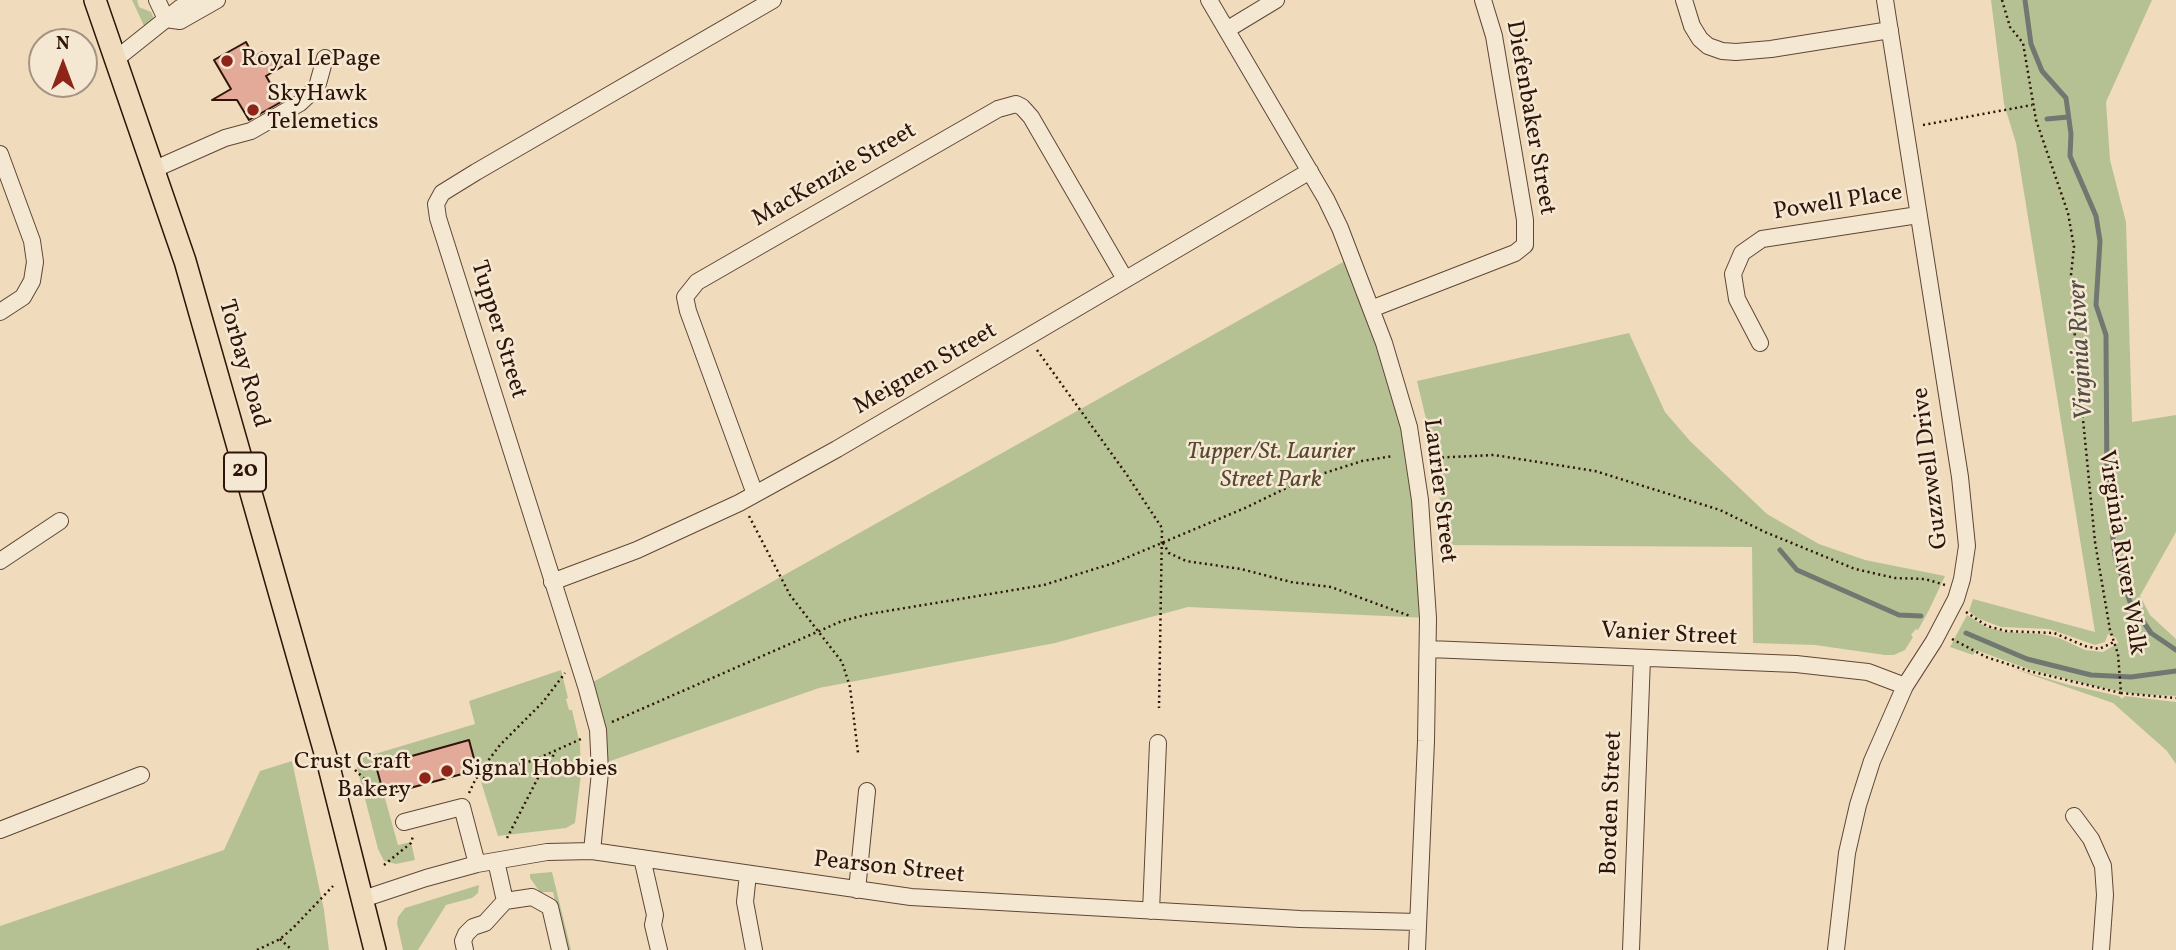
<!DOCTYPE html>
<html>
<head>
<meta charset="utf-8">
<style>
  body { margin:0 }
  #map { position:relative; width:2176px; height:950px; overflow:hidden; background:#f0dcbc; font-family:Vollkorn,serif }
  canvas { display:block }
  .north { position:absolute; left:28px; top:28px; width:70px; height:70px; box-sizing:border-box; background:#f5e8d3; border:2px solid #a69382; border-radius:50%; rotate:0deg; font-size:19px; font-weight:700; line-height:28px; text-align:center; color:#2f1409 }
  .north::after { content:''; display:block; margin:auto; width:24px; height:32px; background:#8f2418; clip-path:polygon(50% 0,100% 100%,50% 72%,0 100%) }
</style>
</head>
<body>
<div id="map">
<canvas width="2176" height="950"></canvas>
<div class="north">N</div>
</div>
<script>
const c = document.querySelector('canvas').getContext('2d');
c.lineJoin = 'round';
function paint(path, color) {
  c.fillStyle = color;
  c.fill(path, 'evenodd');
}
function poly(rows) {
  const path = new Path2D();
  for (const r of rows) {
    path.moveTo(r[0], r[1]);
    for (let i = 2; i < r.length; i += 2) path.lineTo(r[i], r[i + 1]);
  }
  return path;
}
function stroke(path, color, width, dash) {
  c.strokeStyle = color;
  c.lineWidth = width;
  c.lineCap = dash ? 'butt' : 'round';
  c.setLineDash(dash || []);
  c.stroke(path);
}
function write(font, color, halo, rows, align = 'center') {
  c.font = font + ' Vollkorn,serif';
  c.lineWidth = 5;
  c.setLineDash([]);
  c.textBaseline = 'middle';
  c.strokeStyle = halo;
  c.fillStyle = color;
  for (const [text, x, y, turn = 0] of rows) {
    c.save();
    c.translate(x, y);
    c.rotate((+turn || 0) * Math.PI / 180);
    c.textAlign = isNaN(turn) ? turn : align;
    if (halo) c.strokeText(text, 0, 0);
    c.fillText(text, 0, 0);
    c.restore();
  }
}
paint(poly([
  [132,0,137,0,139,7,151,12,154,19,145,28],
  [1991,0,2152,0,2106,102,2110,160,2126,222,2132,422,2176,415,2176,532,2140,596,2150,615,2176,639,2176,696,2136,694,2098,687,2028,669,1976,650,1973,655,1950,647,1967,615,1986,627,2005,632,2042,634,2059,638,2085,650,2103,652,2118,643,2116,638,2108,634,2105,642,2095,645,2049,629,2001,627,1977,618,1969,611,1973,599,2095,632,2016,143,2004,104],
  [1352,257,1398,386,1428,618,1188,607,1055,643,819,688,599,765,586,686],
  [1629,333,1665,412,1690,441,1767,514,1819,544,1865,560,1945,576,1929,610,1918,630,1916,629,1911,635,1913,637,1905,650,1894,655,1885,655,1815,645,1753,643,1752,547,1445,545,1443,520,1446,520,1445,515,1442,514,1431,440,1417,381],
  [2011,668,2069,685,2119,696,2122,699,2125,696,2176,702,2176,764,2167,751,2113,703],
  [561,670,568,698,566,699,569,710,572,710,580,744,581,774,575,823,566,828,498,836,468,740,376,766,398,845,411,842,415,860,396,864,384,861,378,849,355,760,475,724,469,701],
  [292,761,324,910,329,950,0,950,0,926,224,850,260,771],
  [552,872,571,950,566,950,553,892,540,892,530,878,530,874],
  [479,885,478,893,472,898,446,905,418,950,403,950,397,923,398,917,405,908]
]), '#b6c193');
stroke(poly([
  [2025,0,2031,44,2042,71,2066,98,2071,134,2070,156,2096,216,2100,241,2096,305,2106,335,2107,490,2115,555,2130,602,2151,633,2176,650],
  [2047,119,2068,117],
  [1780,550,1797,570,1899,615,1921,616],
  [1966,633,2027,659,2091,675,2131,677,2176,671]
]), '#707871', 5);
const building = poly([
  [246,42,254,57,262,52,267,61,292,61,266,76,281,102,249,120,237,100,212,100,231,89,214,60,246,42],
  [469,740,477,770,384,795,376,766,469,740]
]);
paint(building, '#e3a999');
stroke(building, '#2f1409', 2);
const minor = poly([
  [157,0,166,19],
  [1209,0,1326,199,1340,228,1384,343,1409,427,1420,500,1428,618,1426,741,1417,950],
  [1684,0,1692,26,1700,39,1708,46,1722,51,1736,52,1771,49,1890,30],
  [166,19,180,21,217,0],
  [1228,29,1276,0],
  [116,59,180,8,194,0],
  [0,154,32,241,35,262,32,281,23,297,0,312],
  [155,169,225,138,251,131,300,103,317,87,325,58],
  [1371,309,1515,253,1525,245,1525,220,1494,36,1483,0],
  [1760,343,1737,299,1733,274,1742,253,1762,239,1918,215],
  [755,494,688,311,685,297,697,282,998,109,1016,104,1022,107,1031,117,1125,279],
  [0,561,60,521],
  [552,582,637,550,739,503,837,449,1310,171],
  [1429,649,1796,664,1868,672,1905,686],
  [2074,816,2091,839,2103,866,2105,895,2101,950],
  [404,822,462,807,477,864],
  [0,830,141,775],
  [592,851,600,772,598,730,586,686,438,218,436,204,442,193,476,172,773,0],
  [642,858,655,915,653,925,659,950],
  [748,874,745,902,754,950],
  [857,890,867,791],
  [363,899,426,878,477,864,547,852,592,851,911,897,1300,919,1418,922],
  [505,901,532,897,550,907,560,950],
  [1151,911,1158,743],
  [465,950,463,941,466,934,473,927,485,923,505,901,496,861],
  [1631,950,1642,658],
  [1836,950,1847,853,1858,805,1872,761,1905,686,1934,641,1956,599,1962,579,1967,546,1960,477,1885,0]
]);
const major = poly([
  [95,0,185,261,329,767,375,950]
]);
stroke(minor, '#5f4636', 18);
stroke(major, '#2f1409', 24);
stroke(poly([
  [2002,0,2010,27,2023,43,2036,120,2068,213,2074,247,2071,275,2074,327,2095,542,2110,630,2118,654,2121,693,2176,698],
  [1923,125,2032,105],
  [1037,350,1127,475,1162,528,1159,708],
  [1431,458,1494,455,1595,471,1720,510,1765,532,1855,569,1895,578,1925,579,1945,585],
  [749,516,790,595,842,662,850,687,858,753],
  [1163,543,1169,553,1186,561,1241,569,1291,582,1331,587,1410,616],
  [1966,612,1987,626,2006,631,2054,633,2085,646,2099,649,2114,642],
  [1952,639,1986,657,2029,671,2121,693],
  [612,722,842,621,869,614,1044,585,1072,576,1114,563,1245,508,1303,480,1362,461,1393,456],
  [355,770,385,798],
  [476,778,534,760,581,739],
  [469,793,478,774,500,745,543,702,565,673],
  [507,838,541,772,556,752],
  [384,865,411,843,413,836],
  [280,939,292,950],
  [257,950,280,939,293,928,333,886]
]), '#2f1409', 2.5, [2, 3.5]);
stroke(minor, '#f5e8d3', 16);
stroke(major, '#f0dcbc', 21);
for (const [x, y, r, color] of [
  [227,61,7,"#8f2418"],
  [253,110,7,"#8f2418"],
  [447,771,7,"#8f2418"],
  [425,778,7,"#8f2418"]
]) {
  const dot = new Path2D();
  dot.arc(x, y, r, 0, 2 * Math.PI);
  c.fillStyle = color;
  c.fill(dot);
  stroke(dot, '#f5e8d3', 2.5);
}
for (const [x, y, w] of [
  [245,472,42]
]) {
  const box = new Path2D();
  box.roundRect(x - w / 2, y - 19.5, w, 39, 5);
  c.fillStyle = '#f5e8d3';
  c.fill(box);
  stroke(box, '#2f1409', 2);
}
write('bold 23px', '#2f1409', null, [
  ["20",245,472]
]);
write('24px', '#2f1409', '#f5e8d3', [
  ["Royal LePage",241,61],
  ["SkyHawk",267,96],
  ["Telemetics",267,124],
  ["Crust Craft",411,764,"right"],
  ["Bakery",411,792,"right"],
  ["Signal Hobbies",461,771]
], 'left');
write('24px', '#2f1409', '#f5e8d3', [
  ["Diefenbaker Street",1529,118,80],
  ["MacKenzie Street",835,176,-30],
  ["Powell Place",1838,204,-9],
  ["Tupper Street",497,330,73],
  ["Torbay Road",242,364,74],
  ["Meignen Street",926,370,-30],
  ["Guzzwell Drive",1932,468,-97],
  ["Laurier Street",1438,491,83],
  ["Virginia River Walk",2120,553,81],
  ["Vanier Street",1669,636,3],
  ["Borden Street",1613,803,-88],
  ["Pearson Street",889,869,6]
]);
write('italic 24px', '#584832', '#f5e8d3', [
  ["Tupper/St. Laurier",1271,454],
  ["Street Park",1271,482]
]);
write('italic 26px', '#554e46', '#f5e8d3', [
  ["Virginia River",2083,350,-93]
]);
</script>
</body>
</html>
